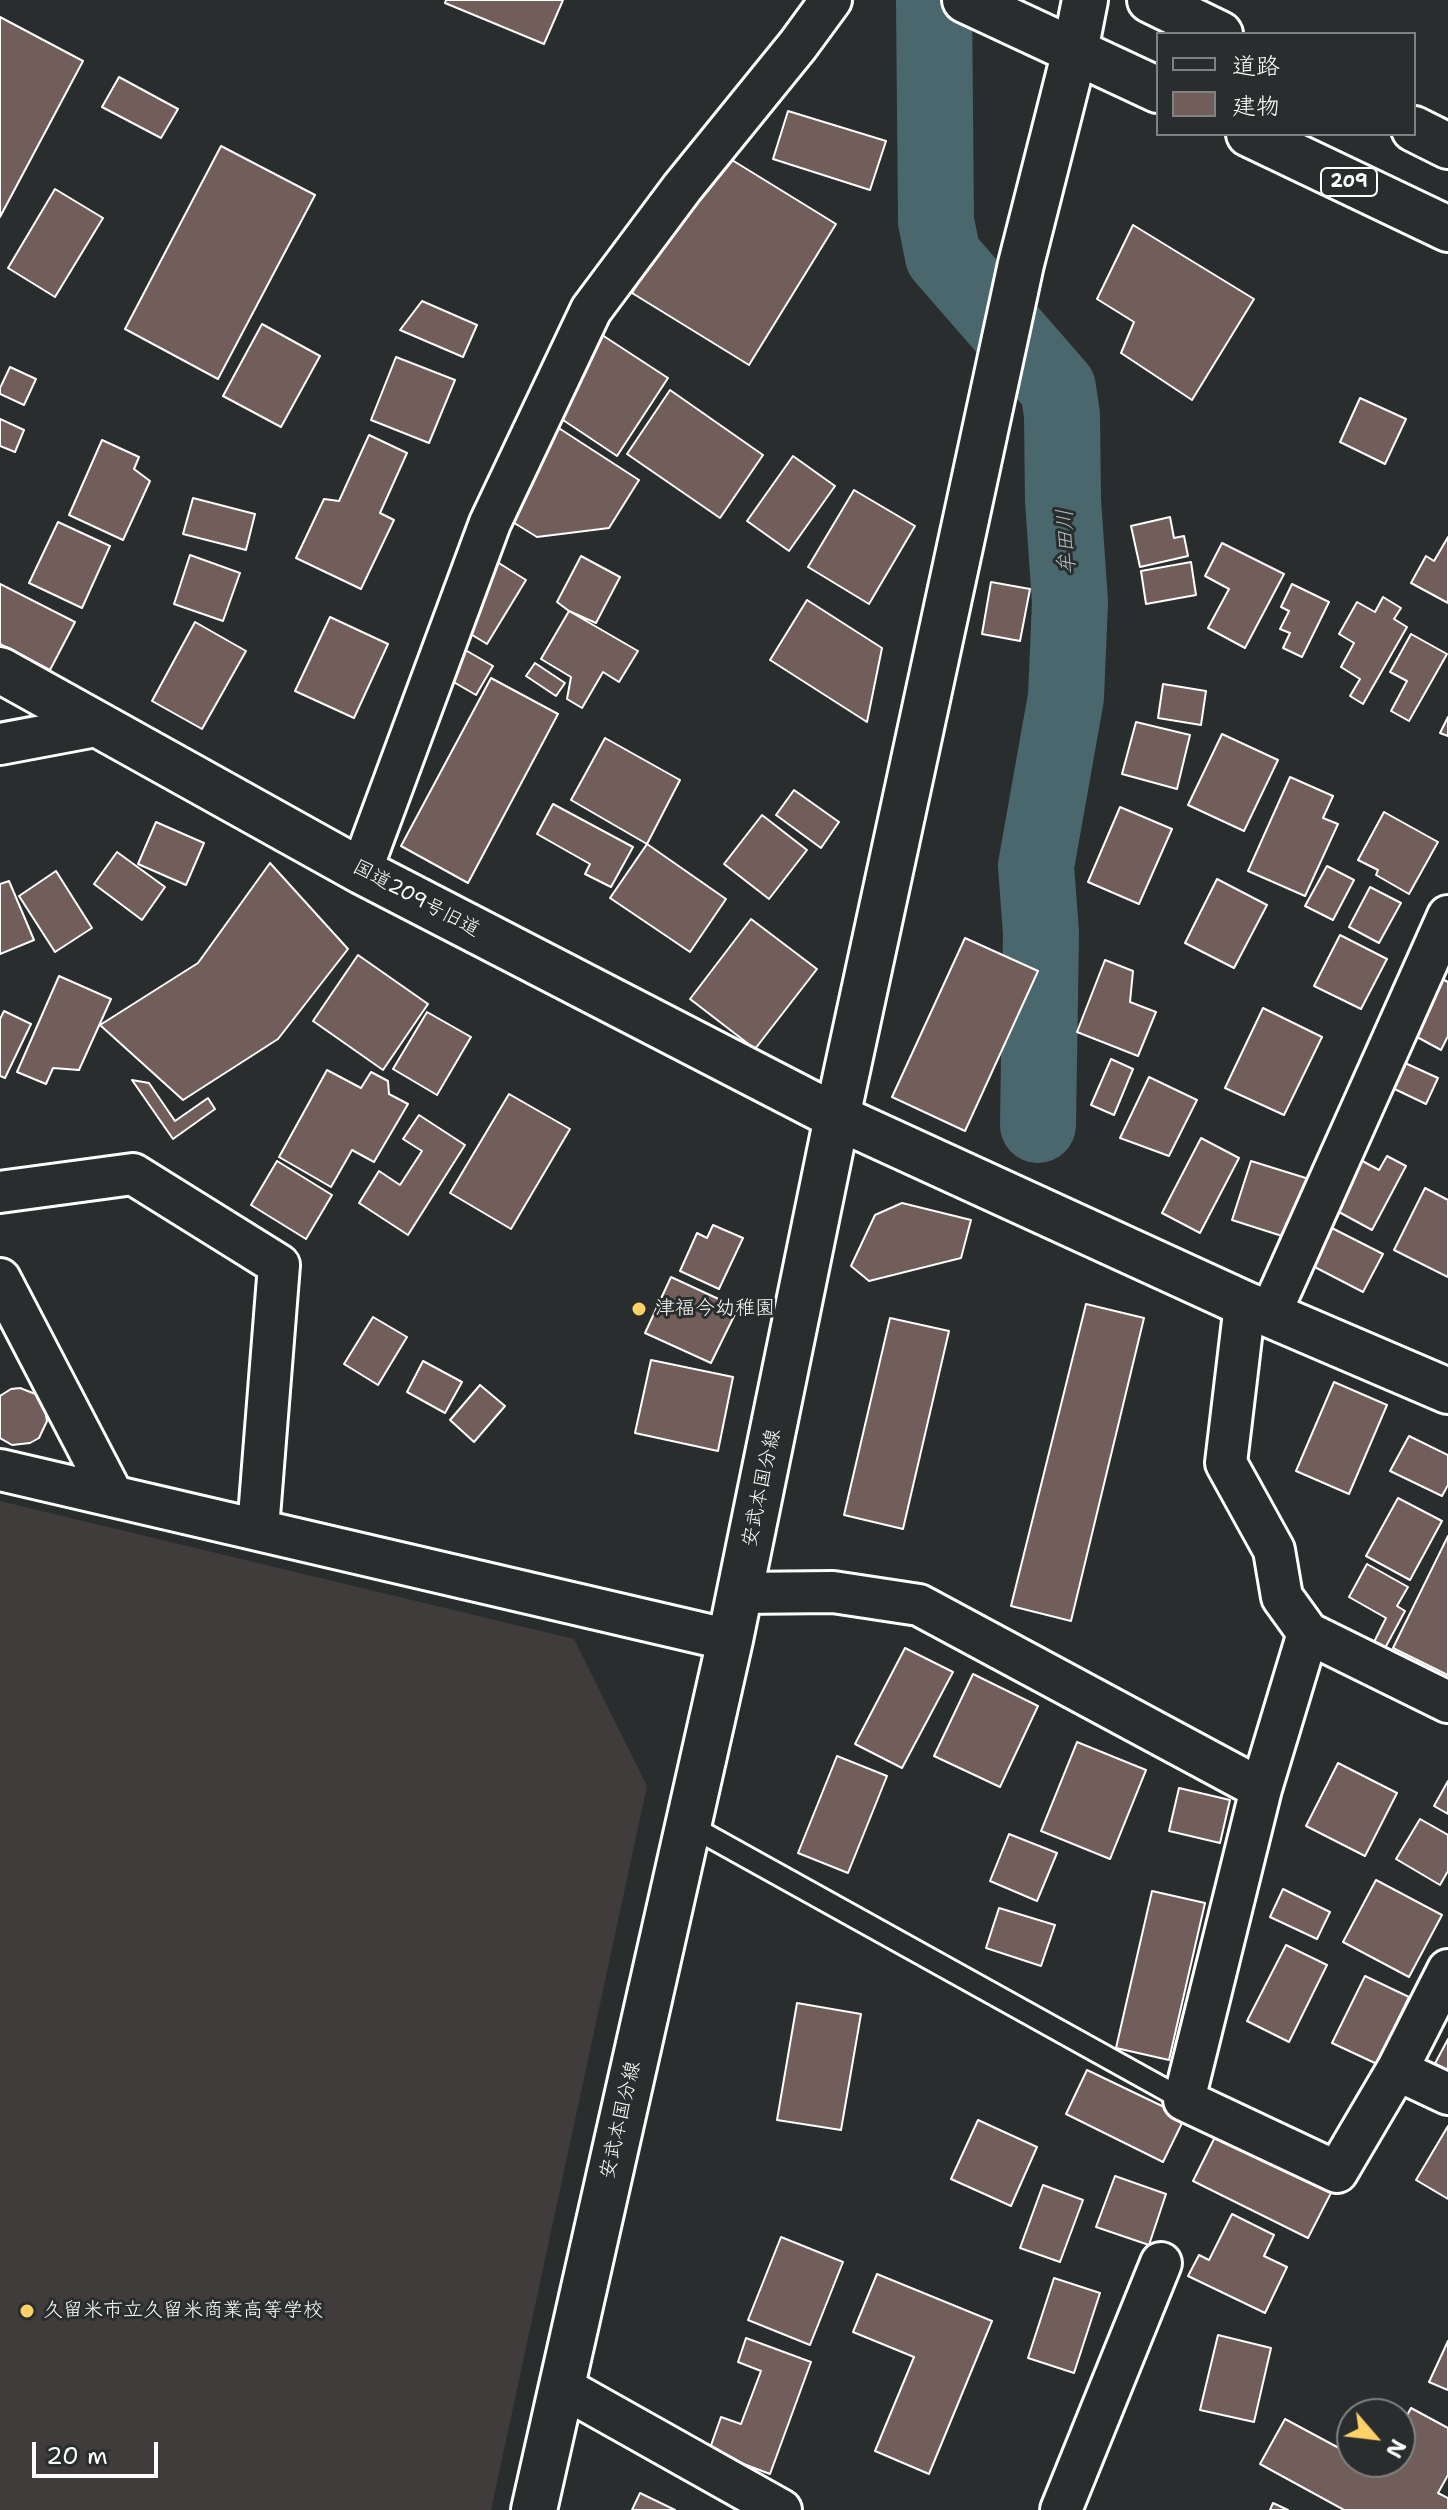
<!DOCTYPE html>
<html>
<head>
<meta charset="utf-8">
<style>
  body { margin:0 }
  #map { position:relative; width:1448px; height:2510px; overflow:hidden; background:#2a2d2e; font-family:"Shantell Sans","Klee One",sans-serif }
  canvas { display:block }
  .legend { position:absolute; left:1156px; top:32px; width:260px; height:104px; box-sizing:border-box; background:#2a2d2e; border:2px solid #7f8182; margin:0; padding:10px 14px; list-style:none; font-size:24px; color:#fff }
  .legend li { display:flex; align-items:center; gap:16px; height:40px }
  .legend b { width:40px; border:2px solid #7f8182 }
  .north { position:absolute; left:1336px; top:2398px; width:80px; height:80px; box-sizing:border-box; background:#2a2d2e; border:2px solid #7f8182; border-radius:50%; rotate:118deg; font-size:22px; font-weight:700; line-height:32px; text-align:center; color:#fff }
  .north::after { content:''; display:block; margin:auto; width:28px; height:36px; background:#ffd166; clip-path:polygon(50% 0,100% 100%,50% 72%,0 100%) }
  .scale { position:absolute; left:32px; top:2442px; width:126px; height:36px; box-sizing:border-box; border:4px solid #fff; border-top:0; padding-left:10px; font-size:24px; line-height:28px; white-space:nowrap; color:#fff; -webkit-text-stroke:6px #2a2d2e; paint-order:stroke }
</style>
</head>
<body>
<div id="map">
<canvas width="1448" height="2510"></canvas>
<ul class="legend">
<li><b style="height:10px;background:#2a2d2e"></b>道路</li>
<li><b style="height:22px;background:#715e5a"></b>建物</li>
</ul>
<div class="north">N</div>
<div class="scale">20 m</div>
</div>
<script>
const c = document.querySelector('canvas').getContext('2d');
c.lineJoin = 'round';
function paint(path, color) {
  c.fillStyle = color;
  c.fill(path, 'evenodd');
}
function poly(rows) {
  const path = new Path2D();
  for (const r of rows) {
    path.moveTo(r[0], r[1]);
    for (let i = 2; i < r.length; i += 2) path.lineTo(r[i], r[i + 1]);
  }
  return path;
}
function stroke(path, color, width, dash) {
  c.strokeStyle = color;
  c.lineWidth = width;
  c.lineCap = dash ? 'butt' : 'round';
  c.setLineDash(dash || []);
  c.stroke(path);
}
function write(font, color, halo, rows, align = 'center') {
  c.font = font + ' "Shantell Sans","Klee One",sans-serif';
  c.lineWidth = 6;
  c.setLineDash([]);
  c.textBaseline = 'middle';
  c.strokeStyle = halo;
  c.fillStyle = color;
  for (const [text, x, y, turn = 0] of rows) {
    c.save();
    c.translate(x, y);
    c.rotate((+turn || 0) * Math.PI / 180);
    c.textAlign = isNaN(turn) ? turn : align;
    if (halo) c.strokeText(text, 0, 0);
    c.fillText(text, 0, 0);
    c.restore();
  }
}
paint(poly([
  [0,1501,574,1639,647,1786,491,2510,0,2510]
]), '#3f3c3b');
stroke(poly([
  [934,0,936,221,943,256,1058,388,1062,415,1063,500,1070,602,1066,697,1036,866,1041,933,1038,1125]
]), '#4b676e', 76);
const building = poly([
  [446,0,563,0,544,44,445,3,446,0],
  [0,17,83,61,0,217,0,17],
  [119,77,178,109,161,138,102,107,119,77],
  [788,111,886,141,870,190,773,159,788,111],
  [221,146,315,195,218,379,125,329,221,146],
  [719,152,836,224,749,365,632,293,719,152],
  [55,189,103,218,55,297,8,268,55,189],
  [1133,225,1254,299,1192,400,1121,353,1134,322,1097,299,1133,225],
  [422,301,477,325,463,357,400,330,422,301],
  [262,324,320,356,281,427,223,396,262,324],
  [599,333,668,378,617,456,548,410,599,333],
  [396,357,455,380,429,443,371,420,396,357],
  [10,367,36,379,24,405,0,394,0,388,10,367],
  [670,390,763,455,720,518,627,454,670,390],
  [1360,398,1406,419,1385,464,1340,442,1360,398],
  [0,419,24,430,15,452,0,446,0,419],
  [554,425,639,480,609,528,537,537,498,513,554,425],
  [369,435,407,453,380,513,394,520,361,589,296,558,324,499,339,501,369,435],
  [102,440,139,457,134,469,150,481,123,540,69,515,102,440],
  [793,456,835,486,789,551,747,521,793,456],
  [854,490,915,526,869,604,808,567,854,490],
  [193,498,255,514,246,550,183,534,193,498],
  [1170,517,1174,538,1184,536,1188,556,1140,567,1131,526,1170,517],
  [58,522,110,546,82,608,29,583,58,522],
  [1448,537,1448,603,1411,583,1426,556,1434,561,1448,537],
  [1222,543,1284,574,1245,648,1208,628,1229,589,1205,576,1222,543],
  [190,555,240,573,223,621,174,604,190,555],
  [486,555,526,580,487,644,446,619,486,555],
  [581,556,620,577,596,623,569,611,557,602,581,556],
  [1191,562,1196,595,1146,604,1141,571,1191,562],
  [991,582,1030,589,1020,641,982,634,991,582],
  [0,584,75,622,50,670,0,644,0,584],
  [1292,584,1329,602,1302,657,1283,648,1290,633,1280,629,1289,611,1281,607,1292,584],
  [1383,597,1401,608,1394,619,1407,627,1363,704,1350,696,1360,679,1341,667,1354,643,1339,634,1357,602,1375,612,1383,597],
  [807,600,882,648,867,722,770,660,807,600],
  [569,611,638,651,619,682,603,672,582,708,567,699,571,677,541,659,569,611],
  [330,617,388,644,354,718,295,691,330,617],
  [195,622,246,651,202,729,152,701,195,622],
  [1411,634,1447,654,1409,721,1391,711,1407,681,1390,672,1411,634],
  [448,640,493,666,476,695,431,669,448,640],
  [535,663,565,683,556,696,526,676,535,663],
  [491,678,558,714,468,883,401,846,491,678],
  [1163,684,1206,691,1201,725,1158,718,1163,684],
  [1448,717,1448,736,1440,733,1448,717],
  [1136,722,1190,735,1177,789,1122,774,1136,722],
  [1222,734,1278,760,1244,831,1188,805,1222,734],
  [605,738,680,780,647,844,571,800,605,738],
  [1290,777,1333,796,1323,818,1338,824,1305,896,1248,871,1290,777],
  [794,790,839,822,821,848,776,815,794,790],
  [553,804,633,847,611,887,585,874,590,864,537,834,553,804],
  [1120,807,1172,829,1139,904,1088,882,1120,807],
  [1384,812,1438,842,1409,894,1376,875,1378,870,1358,860,1384,812],
  [762,815,807,850,769,899,724,864,762,815],
  [156,822,204,843,186,885,138,864,156,822],
  [647,844,726,899,690,952,610,898,647,844],
  [117,852,165,887,142,920,94,884,117,852],
  [270,863,348,949,278,1039,183,1100,100,1025,198,963,270,863],
  [1327,866,1354,880,1333,920,1305,906,1327,866],
  [56,871,92,928,55,952,19,896,56,871],
  [1217,879,1267,905,1234,968,1185,943,1217,879],
  [9,881,34,940,0,954,0,884,9,881],
  [1370,887,1401,903,1379,943,1349,927,1370,887],
  [751,919,817,969,755,1049,690,999,751,919],
  [1340,935,1387,959,1361,1009,1314,986,1340,935],
  [965,938,1038,971,965,1131,892,1097,965,938],
  [358,955,428,1004,383,1070,313,1021,358,955],
  [1105,960,1133,971,1130,1002,1156,1012,1138,1056,1077,1032,1105,960],
  [1435,975,1448,982,1448,1036,1441,1050,1406,1031,1435,975],
  [59,976,111,999,79,1070,53,1068,46,1084,17,1072,59,976],
  [1263,1008,1322,1037,1284,1115,1225,1088,1263,1008],
  [4,1011,31,1024,5,1078,0,1076,0,1019,4,1011],
  [427,1012,471,1037,437,1095,393,1069,427,1012],
  [1394,1058,1438,1078,1426,1104,1382,1083,1394,1058],
  [1111,1059,1133,1069,1114,1115,1091,1105,1111,1059],
  [327,1070,361,1088,371,1072,388,1081,389,1094,408,1104,374,1162,352,1150,331,1187,279,1157,327,1070],
  [1149,1077,1197,1100,1169,1156,1120,1138,1149,1077],
  [132,1080,149,1083,175,1121,208,1098,215,1109,173,1139,132,1080],
  [509,1094,570,1129,511,1229,450,1193,509,1094],
  [419,1115,465,1145,408,1235,359,1203,379,1171,400,1185,422,1151,403,1139,419,1115],
  [1201,1138,1239,1158,1200,1233,1162,1213,1201,1138],
  [1387,1156,1406,1166,1372,1230,1328,1206,1355,1157,1379,1170,1387,1156],
  [277,1161,332,1195,306,1239,251,1205,277,1161],
  [1251,1161,1309,1179,1295,1221,1287,1222,1282,1236,1232,1220,1251,1161],
  [1425,1188,1448,1200,1448,1277,1394,1250,1425,1188],
  [902,1203,971,1220,961,1258,869,1281,851,1266,875,1215,902,1203],
  [1324,1224,1383,1254,1363,1292,1305,1262,1324,1224],
  [713,1225,743,1238,719,1289,680,1271,697,1233,707,1238,713,1225],
  [671,1277,738,1308,711,1363,645,1333,671,1277],
  [1086,1304,1144,1318,1071,1621,1011,1606,1086,1304],
  [373,1317,407,1337,378,1385,344,1364,373,1317],
  [890,1318,949,1331,903,1529,844,1515,890,1318],
  [651,1360,733,1377,718,1451,635,1433,651,1360],
  [423,1361,462,1382,445,1413,407,1392,423,1361],
  [1334,1382,1387,1405,1349,1494,1296,1471,1334,1382],
  [480,1385,505,1406,474,1442,450,1420,480,1385],
  [20,1388,38,1395,44,1403,47,1421,39,1438,30,1443,12,1445,0,1438,0,1396,11,1389,20,1388],
  [1409,1436,1448,1455,1448,1485,1442,1496,1390,1471,1409,1436],
  [1398,1498,1442,1521,1410,1580,1366,1556,1398,1498],
  [1448,1536,1448,1675,1393,1648,1448,1536],
  [1367,1564,1408,1587,1397,1606,1405,1611,1384,1650,1373,1644,1386,1618,1349,1597,1367,1564],
  [905,1648,953,1672,902,1768,855,1744,905,1648],
  [973,1674,1038,1706,1000,1787,934,1756,973,1674],
  [1077,1742,1146,1770,1110,1859,1041,1831,1077,1742],
  [837,1756,887,1776,848,1873,798,1853,837,1756],
  [1338,1763,1397,1793,1365,1856,1306,1826,1338,1763],
  [1448,1781,1448,1814,1434,1806,1448,1781],
  [1179,1788,1230,1800,1220,1843,1169,1831,1179,1788],
  [1420,1819,1448,1835,1448,1871,1440,1885,1396,1859,1420,1819],
  [1009,1834,1057,1853,1037,1901,990,1881,1009,1834],
  [1376,1880,1442,1915,1409,1977,1343,1942,1376,1880],
  [1283,1889,1330,1912,1317,1939,1270,1917,1283,1889],
  [1152,1891,1205,1903,1169,2060,1116,2048,1152,1891],
  [999,1908,1055,1925,1041,1966,986,1948,999,1908],
  [1286,1945,1327,1965,1289,2042,1247,2021,1286,1945],
  [1365,1976,1409,1997,1377,2064,1332,2043,1365,1976],
  [797,2003,861,2014,841,2130,777,2120,797,2003],
  [1448,2039,1448,2080,1431,2071,1448,2039],
  [1087,2070,1185,2117,1163,2162,1066,2114,1087,2070],
  [978,2120,1037,2147,1011,2206,951,2179,978,2120],
  [1448,2126,1448,2199,1416,2180,1448,2126],
  [1218,2131,1333,2189,1308,2238,1193,2181,1218,2131],
  [1115,2176,1166,2194,1149,2245,1096,2227,1115,2176],
  [1043,2185,1083,2200,1060,2262,1020,2248,1043,2185],
  [1232,2214,1274,2235,1264,2256,1287,2267,1265,2313,1188,2276,1199,2255,1209,2260,1232,2214],
  [781,2237,843,2262,810,2345,748,2320,781,2237],
  [877,2274,992,2321,929,2474,875,2451,914,2357,853,2332,877,2274],
  [1054,2278,1100,2293,1074,2373,1028,2358,1054,2278],
  [1218,2335,1271,2348,1254,2422,1200,2410,1218,2335],
  [746,2338,811,2362,770,2474,709,2451,721,2417,741,2424,761,2371,738,2362,746,2338],
  [1448,2341,1448,2390,1429,2382,1448,2341],
  [1411,2408,1448,2428,1448,2475,1438,2493,1448,2498,1448,2510,1344,2510,1260,2464,1285,2419,1352,2455,1352,2462,1366,2462,1378,2469,1381,2462,1400,2462,1400,2428,1411,2408],
  [640,2493,675,2510,632,2510,640,2493],
  [1273,2503,1288,2510,1270,2510,1273,2503]
]);
paint(building, '#715e5a');
stroke(building, '#fff', 2);
const service = poly([
  [687,1824,1184,2100]
]);
const minor = poly([
  [0,744,101,725],
  [361,871,490,523,591,310,682,188,798,45,831,0],
  [0,1192,133,1174,279,1265,258,1529],
  [0,1279,113,1496],
  [1245,1304,1226,1463,1274,1550,1282,1597,1308,1633,1448,1702],
  [1270,1314,1448,916],
  [0,1470,730,1640],
  [740,1593,833,1592,919,1605,1261,1789],
  [1308,1633,1261,1789,1184,2100,1337,2172,1397,2070,1448,2094],
  [1397,2070,1448,1970],
  [562,2387,781,2510],
  [1061,2510,1161,2263]
]);
const tertiary = poly([
  [0,670,361,871,837,1117,1021,264,1075,51,1085,0]
]);
const secondary = poly([
  [534,2510,730,1640,837,1117,1245,1304,1448,1391]
]);
const trunk = poly([
  [965,0,1158,90],
  [1150,0,1220,34],
  [1414,129,1448,146],
  [1249,134,1448,229]
]);
stroke(service, '#fff', 26);
stroke(minor, '#fff', 46);
stroke(tertiary, '#fff', 50);
stroke(secondary, '#fff', 50);
stroke(trunk, '#fff', 50);
stroke(service, '#2a2d2e', 20);
stroke(minor, '#2a2d2e', 40);
stroke(tertiary, '#2a2d2e', 44);
stroke(secondary, '#2a2d2e', 44);
stroke(trunk, '#2a2d2e', 44);
for (const [x, y, r, color] of [
  [639,1309,8,"#ffd166"],
  [27,2311,8,"#ffd166"]
]) {
  const dot = new Path2D();
  dot.arc(x, y, r, 0, 2 * Math.PI);
  c.fillStyle = color;
  c.fill(dot);
  stroke(dot, '#2a2d2e', 3);
}
for (const [x, y, w] of [
  [1349,182,56]
]) {
  const box = new Path2D();
  box.roundRect(x - w / 2, y - 14, w, 28, 6);
  c.fillStyle = '#2a2d2e';
  c.fill(box);
  stroke(box, '#fff', 2);
}
write('bold 18px', '#fff', null, [
  ["209",1349,182]
]);
write('20px', '#fff', '#2a2d2e', [
  ["国道209号旧道",416,899,28],
  ["安武本国分線",762,1488,-78],
  ["安武本国分線",621,2120,-77]
]);
write('20px', '#fff', '#2a2d2e', [
  ["津福今幼稚園",655,1309],
  ["久留米市立久留米商業高等学校",43,2311]
], 'left');
write('italic 22px', '#aebbbe', '#2a2d2e', [
  ["牟田川",1067,542,-92]
]);
</script>
</body>
</html>
